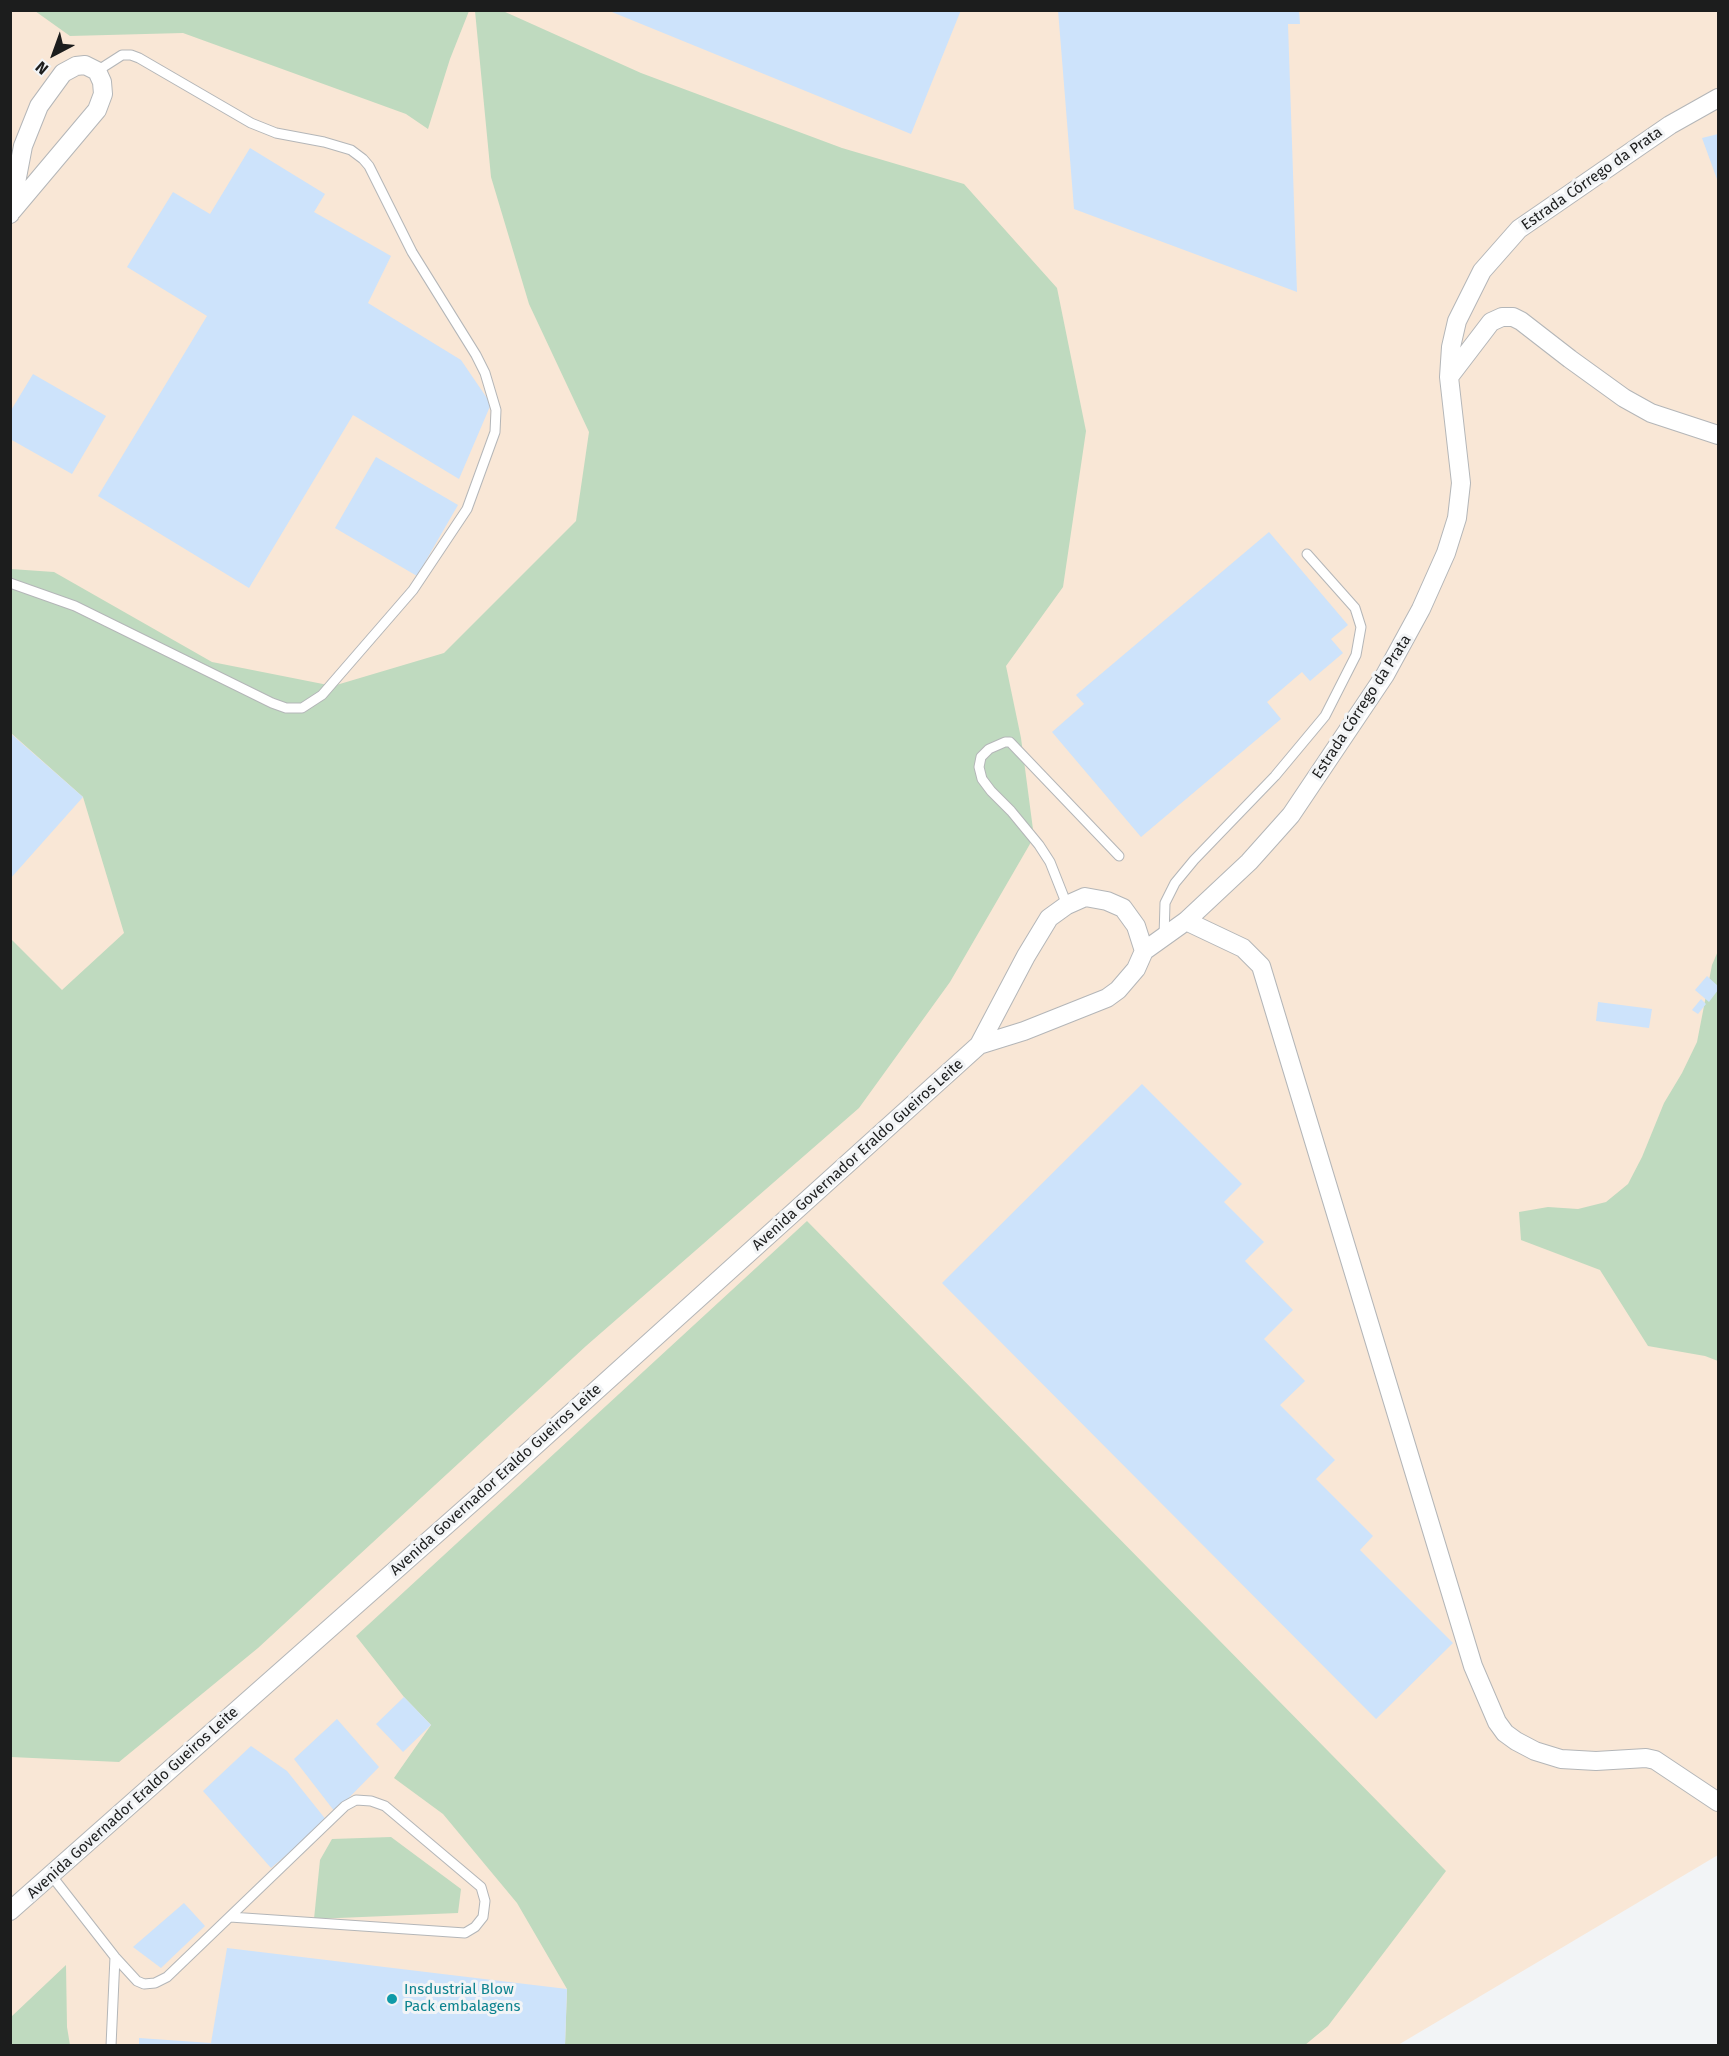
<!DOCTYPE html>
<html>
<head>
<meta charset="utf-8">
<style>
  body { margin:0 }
  #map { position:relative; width:1729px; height:2056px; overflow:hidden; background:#f2f4f6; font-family:"Fira Sans",sans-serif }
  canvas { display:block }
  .frame { position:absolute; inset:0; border:12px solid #1c1d1d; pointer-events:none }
  .north { position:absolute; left:24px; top:24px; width:60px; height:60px; -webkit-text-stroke:4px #f2f4f6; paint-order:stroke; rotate:221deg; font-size:16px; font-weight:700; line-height:24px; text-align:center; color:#1c1d1d }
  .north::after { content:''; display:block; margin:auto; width:21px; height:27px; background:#1c1d1d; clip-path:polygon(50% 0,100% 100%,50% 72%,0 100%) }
</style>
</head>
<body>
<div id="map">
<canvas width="1729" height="2056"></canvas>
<div class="frame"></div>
<div class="north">N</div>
</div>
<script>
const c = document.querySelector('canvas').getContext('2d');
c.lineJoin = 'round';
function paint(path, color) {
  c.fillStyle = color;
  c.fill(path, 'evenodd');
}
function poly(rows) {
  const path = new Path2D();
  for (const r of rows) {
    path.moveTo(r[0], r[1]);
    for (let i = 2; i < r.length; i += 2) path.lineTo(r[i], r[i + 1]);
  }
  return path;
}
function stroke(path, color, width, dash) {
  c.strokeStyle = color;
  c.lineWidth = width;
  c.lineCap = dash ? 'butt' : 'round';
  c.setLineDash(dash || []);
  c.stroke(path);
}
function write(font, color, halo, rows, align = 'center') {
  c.font = font + ' "Fira Sans",sans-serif';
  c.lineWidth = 6;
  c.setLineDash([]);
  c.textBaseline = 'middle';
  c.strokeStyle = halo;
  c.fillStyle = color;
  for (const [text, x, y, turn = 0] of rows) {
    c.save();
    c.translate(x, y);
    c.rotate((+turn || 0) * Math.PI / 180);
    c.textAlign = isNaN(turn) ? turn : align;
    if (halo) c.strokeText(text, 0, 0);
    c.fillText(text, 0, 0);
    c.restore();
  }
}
paint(poly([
  [11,11,1718,11,1718,1855,1398,2045,11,2046]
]), '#f9e7d6');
paint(poly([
  [35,11,469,11,450,59,428,129,406,114,183,33,70,36],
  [475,11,503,11,641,73,842,148,964,184,1057,288,1086,431,1063,587,1006,666,1021,738,1034,837,950,982,859,1108,586,1346,258,1648,119,1762,11,1757,10,938,62,990,124,933,83,797,11,733,11,569,54,572,212,662,333,686,444,653,576,521,589,432,529,304,491,177],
  [1718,951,1718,1361,1705,1356,1648,1346,1600,1270,1521,1240,1519,1212,1548,1207,1578,1209,1606,1202,1628,1184,1642,1157,1664,1103,1682,1073,1697,1042,1712,965],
  [807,1221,1446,1871,1328,2026,1305,2045,565,2045,567,1989,517,1903,443,1814,394,1778,431,1725,404,1697,356,1636],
  [391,1837,461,1889,458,1913,314,1919,320,1860,332,1839],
  [66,1965,67,2027,70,2045,11,2045,11,2017]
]), '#bfdabf');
paint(poly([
  [607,10,961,10,911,134],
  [1058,10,1299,10,1300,24,1288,24,1297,292,1074,209],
  [1718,134,1718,182,1702,138],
  [250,148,325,194,314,212,391,256,368,303,461,360,491,404,459,479,353,415,249,588,98,496,207,316,127,267,173,192,210,214],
  [33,374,106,416,72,474,10,439,10,412],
  [376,457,458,505,417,576,335,528],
  [1269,532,1348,625,1331,639,1343,653,1310,681,1302,672,1267,702,1281,719,1141,837,1052,732,1084,704,1076,695],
  [10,733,83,797,10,879],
  [1707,976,1718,986,1718,990,1709,1002,1695,990],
  [1701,999,1706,1004,1698,1014,1692,1010],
  [1598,1002,1652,1009,1649,1028,1596,1021],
  [1142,1084,1242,1184,1224,1202,1264,1242,1245,1261,1293,1310,1264,1339,1305,1381,1280,1405,1335,1460,1316,1479,1373,1536,1360,1550,1453,1643,1376,1719,942,1283],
  [404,1697,431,1725,403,1752,376,1724],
  [337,1719,379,1767,335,1812,294,1759],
  [251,1746,287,1771,327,1821,271,1868,203,1791],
  [184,1903,205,1926,161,1968,133,1947],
  [227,1948,567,1989,565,2046,139,2046,139,2038,211,2043]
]), '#cde3fb');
const service = poly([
  [10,583,75,606,272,703,286,708,302,708,322,695,413,590,467,509,495,432,496,410,485,373,476,355,412,252,369,166,363,159,351,150,324,142,276,133,251,123,139,58,131,55,122,55,97,71],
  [1067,905,1050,862,1039,845,1011,811,991,791,982,779,979,767,981,757,989,749,1005,742,1010,742,1119,856],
  [1164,937,1165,903,1175,883,1194,860,1275,776,1325,716,1356,655,1361,627,1355,608,1307,554],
  [51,1875,115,1957,137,1981,144,1984,155,1983,167,1977,345,1806,356,1800,371,1801,385,1806,481,1887,485,1901,483,1917,475,1927,465,1933,230,1917],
  [111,2046,115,1957]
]);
const minor = poly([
  [10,214,23,146,39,106,63,73,76,66,85,65,97,71,102,82,103,94,97,110,12,211],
  [1449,377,1491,322,1502,317,1513,317,1521,321,1570,359,1624,398,1651,413,1718,435],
  [1186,921,1243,948,1261,966,1473,1666,1497,1722,1505,1733,1516,1741,1535,1751,1561,1759,1596,1761,1646,1758,1655,1760,1718,1802],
  [1144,951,1186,921,1249,862,1291,815,1385,675,1421,609,1446,553,1457,518,1461,483,1449,377,1451,347,1457,321,1482,271,1519,229,1670,125,1718,98],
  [10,1911,486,1490,979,1045,1026,956,1049,918,1067,905,1085,897,1107,901,1123,908,1136,926,1144,951,1136,969,1118,990,1107,998,1024,1031,979,1045]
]);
stroke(service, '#b4b6b8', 11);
stroke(minor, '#b4b6b8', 20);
stroke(service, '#fff', 9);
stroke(minor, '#fff', 18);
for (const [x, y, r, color] of [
  [392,1999,6,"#0f9aa8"]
]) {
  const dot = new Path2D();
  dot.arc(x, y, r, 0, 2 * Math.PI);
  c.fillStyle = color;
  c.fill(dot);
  stroke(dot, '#f2f4f6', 2);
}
write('15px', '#1c1d1d', '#f2f4f6', [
  ["Estrada Córrego da Prata",1592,179,-35],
  ["Estrada Córrego da Prata",1362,707,-57],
  ["Avenida Governador Eraldo Gueiros Leite",858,1155,-42],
  ["Avenida Governador Eraldo Gueiros Leite",496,1480,-42],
  ["Avenida Governador Eraldo Gueiros Leite",133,1803,-42]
]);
write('15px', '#0d838f', '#f2f4f6', [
  ["Insdustrial Blow",404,1990],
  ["Pack embalagens",404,2007]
], 'left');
</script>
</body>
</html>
